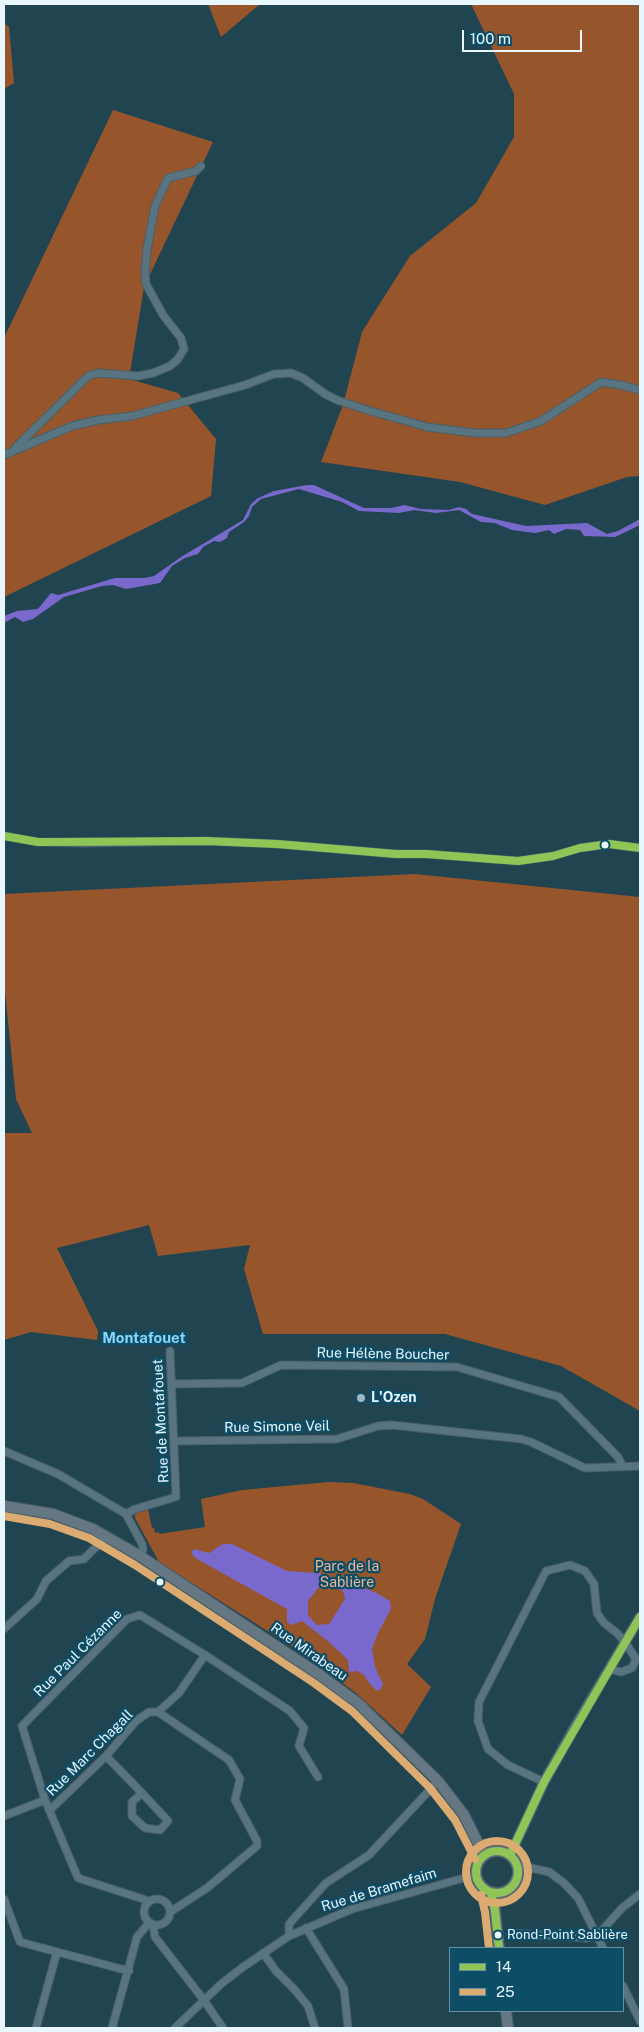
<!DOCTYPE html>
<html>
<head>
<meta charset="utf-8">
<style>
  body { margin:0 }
  #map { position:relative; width:644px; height:2032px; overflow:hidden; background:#214451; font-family:"Public Sans",sans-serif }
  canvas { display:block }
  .frame { position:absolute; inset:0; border:5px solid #e8f6fe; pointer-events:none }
  .legend { position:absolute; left:449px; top:1947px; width:175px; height:65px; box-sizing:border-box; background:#0d4d65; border:1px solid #6591a2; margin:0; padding:6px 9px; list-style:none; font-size:15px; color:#e8f6fe }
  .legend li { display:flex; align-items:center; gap:10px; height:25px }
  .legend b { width:25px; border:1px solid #6591a2 }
  .scale { position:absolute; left:462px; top:30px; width:120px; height:22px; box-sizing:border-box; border:2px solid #e8f6fe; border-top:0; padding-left:6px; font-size:15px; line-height:18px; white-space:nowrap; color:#e8f6fe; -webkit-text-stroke:4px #0d4d65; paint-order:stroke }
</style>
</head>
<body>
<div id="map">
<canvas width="644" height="2032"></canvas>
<div class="frame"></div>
<ul class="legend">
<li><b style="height:6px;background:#8ec556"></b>14</li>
<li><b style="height:6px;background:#dcab71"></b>25</li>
</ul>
<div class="scale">100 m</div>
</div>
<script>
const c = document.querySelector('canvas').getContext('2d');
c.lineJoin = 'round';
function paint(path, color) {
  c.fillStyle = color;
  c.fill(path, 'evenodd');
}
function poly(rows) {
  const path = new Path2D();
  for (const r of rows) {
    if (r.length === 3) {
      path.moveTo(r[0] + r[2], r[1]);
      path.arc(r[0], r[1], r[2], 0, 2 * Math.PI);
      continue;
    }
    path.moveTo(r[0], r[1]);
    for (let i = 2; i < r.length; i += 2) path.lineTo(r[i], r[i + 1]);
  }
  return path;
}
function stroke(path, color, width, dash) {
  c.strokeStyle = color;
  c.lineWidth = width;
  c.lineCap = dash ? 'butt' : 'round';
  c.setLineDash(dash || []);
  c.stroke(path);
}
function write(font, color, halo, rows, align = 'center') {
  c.font = font + ' "Public Sans",sans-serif';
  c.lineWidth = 4.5;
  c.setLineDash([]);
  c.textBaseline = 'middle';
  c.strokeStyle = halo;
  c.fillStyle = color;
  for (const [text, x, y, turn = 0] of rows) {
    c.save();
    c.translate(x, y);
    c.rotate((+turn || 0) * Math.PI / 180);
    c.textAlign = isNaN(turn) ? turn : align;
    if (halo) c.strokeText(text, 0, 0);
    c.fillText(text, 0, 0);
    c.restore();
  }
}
paint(poly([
  [208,4,260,4,221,37],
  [471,4,640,4,640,476,627,477,545,505,460,482,321,462,343,405,362,332,410,256,476,203,514,137,514,94],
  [4,23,9,27,14,83,4,89],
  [113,110,213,142,144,287,129,379,178,393,216,439,211,496,4,597,4,338],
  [415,874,640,897,640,1411,561,1366,445,1334,263,1334,244,1269,250,1245,158,1256,149,1225,57,1248,98,1331,97,1340,31,1332,4,1340,4,1133,32,1133,16,1099,4,982,4,894],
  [329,1482,353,1483,410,1494,423,1499,461,1524,435,1599,425,1639,407,1664,431,1687,402,1735,356,1693,333,1676,291,1646,159,1562,135,1518,135,1514,138,1512,148,1509,152,1528,154,1528,155,1533,159,1532,159,1534,205,1527,201,1499,242,1490]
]), '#97552c');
paint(poly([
  [307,485,314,485,364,508,391,508,404,505,421,509,449,510,459,507,466,509,472,514,526,526,587,523,607,534,618,531,640,519,640,525,615,537,584,536,580,530,566,529,554,534,549,530,535,533,512,530,495,523,481,522,459,510,436,513,414,510,399,513,359,511,342,502,299,489,261,499,252,507,249,516,244,522,229,532,227,538,220,542,214,541,203,547,198,554,185,558,172,566,160,583,126,589,113,585,102,586,64,597,33,619,23,622,15,617,4,623,4,616,17,611,38,609,51,593,58,595,115,578,144,578,154,576,181,557,243,520,251,504,258,498,274,491],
  [223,1544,232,1544,287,1571,319,1573,375,1592,390,1601,391,1609,378,1633,372,1649,375,1667,383,1684,381,1689,377,1691,369,1683,364,1675,357,1671,349,1672,348,1660,329,1642,302,1621,292,1625,287,1622,287,1609,197,1559,191,1553,194,1549,209,1553],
  [330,1585,343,1591,345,1599,329,1624,317,1625,308,1615,308,1601,318,1588,322,1586]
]), '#7969cd');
const minor = poly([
  [15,448,88,376,98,373,138,376,153,373,170,366,178,359,184,349,181,338,163,315,146,284,145,271,147,249,155,206,168,178,196,171,201,166],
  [4,455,72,426,98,420,132,416,245,385,274,374,291,373,303,378,325,394,337,400,367,410,427,427,475,433,506,433,541,421,601,382,621,385,640,390],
  [4,836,38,842,82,843,206,841,277,844,396,854,426,854,518,861,553,856,580,848,609,844,640,848],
  [172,1384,242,1383,281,1365,457,1367,559,1397,618,1457,623,1467],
  [174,1441,337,1439,378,1426,392,1425,521,1439,531,1442,585,1468,640,1466],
  [4,1451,58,1474,126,1514,142,1544,143,1550,140,1556],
  [126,1514,135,1509,176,1497,170,1351],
  [4,1629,37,1599,46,1581,69,1561,84,1559,106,1537],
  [158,1712,179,1693,205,1655],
  [106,1756,142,1793,168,1821,160,1830,145,1828,132,1816,132,1802,142,1793],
  [544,1782,508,1765,488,1749,478,1721,479,1702,546,1571,570,1565,585,1571,594,1584,597,1613,604,1623,617,1633,625,1642,636,1659,632,1668,621,1672,609,1669],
  [50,1810,106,1756,136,1721,149,1712,158,1712,229,1760,240,1779,235,1800,257,1841,257,1846,207,1888,170,1912],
  [4,1816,45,1800],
  [518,1869,527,1867,549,1872,564,1883,578,1898,603,1948],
  [157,1912,13],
  [4,1899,20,1942,129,1971],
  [149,1901,78,1878,45,1800,22,1726,127,1619,140,1615,205,1655,290,1711,304,1728,299,1746,318,1777],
  [153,1925,155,1937,203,1999,223,2028],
  [306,1928,344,1989,348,2028],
  [512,1933,586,1938,597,1936],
  [289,1936,289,1924,326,1883,369,1855,438,1781],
  [597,1936,622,1908,640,1894],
  [263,1953,276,1971,294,1989,308,2006,315,2028],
  [623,1986,640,2021],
  [36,2028,57,1952],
  [112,2028,137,1937,149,1923],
  [175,2028,221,1984,243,1967,289,1936,352,1909,475,1875]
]);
const tertiary = poly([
  [510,1855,544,1782,576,1725,640,1617]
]);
const primary = poly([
  [4,1506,53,1514,93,1529,140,1556,320,1675,358,1703,438,1781,464,1815,484,1855],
  [497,1872,21],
  [491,1893,495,1910,499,1948],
  [506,2011,508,2028]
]);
stroke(minor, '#4a5f68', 9);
stroke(tertiary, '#4a5f68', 11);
stroke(primary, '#4a5f68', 12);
stroke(minor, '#577480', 7);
stroke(tertiary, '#577480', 9);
stroke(primary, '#657783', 10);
stroke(poly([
  [4,836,38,842,206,841,277,844,396,854,426,854,518,861,553,856,580,848,609,844,640,848],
  [497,1872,21],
  [510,1855,544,1782,640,1617],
  [491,1893,495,1910,499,1948]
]), '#8ec556', 8);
stroke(poly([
  [4,1516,50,1524,89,1538,135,1565,314,1683,352,1711,430,1788,455,1820,475,1859],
  [497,1872,31],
  [481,1895,485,1912,489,1948]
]), '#dcab71', 8);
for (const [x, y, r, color] of [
  [605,845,4.5,"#e8f6fe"],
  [361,1398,5,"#a2b8c1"],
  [160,1582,4.5,"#e8f6fe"],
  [498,1935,4.5,"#e8f6fe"]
]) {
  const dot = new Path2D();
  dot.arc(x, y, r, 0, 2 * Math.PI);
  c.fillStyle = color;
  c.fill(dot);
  stroke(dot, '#0d4d65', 2);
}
write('13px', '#e8f6fe', '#0d4d65', [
  ["Rond-Point Sablière",507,1935]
], 'left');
write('14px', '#e8f6fe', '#0d4d65', [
  ["Rue Hélène Boucher",383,1354,1],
  ["Rue de Montafouet",161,1421,-93],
  ["Rue Simone Veil",277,1427,-1],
  ["Rue Mirabeau",309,1652,35],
  ["Rue Paul Cézanne",78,1653,-45],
  ["Rue Marc Chagall",90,1753,-45],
  ["Rue de Bramefaim",379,1890,-17]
]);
write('bold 14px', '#e8f6fe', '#0d4d65', [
  ["L'Ozen",371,1398]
], 'left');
write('14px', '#eeb79a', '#0d4d65', [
  ["Parc de la",347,1567],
  ["Sablière",347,1583]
]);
write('bold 15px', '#88d5f9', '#0d4d65', [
  ["Montafouet",144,1338]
]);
</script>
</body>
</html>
